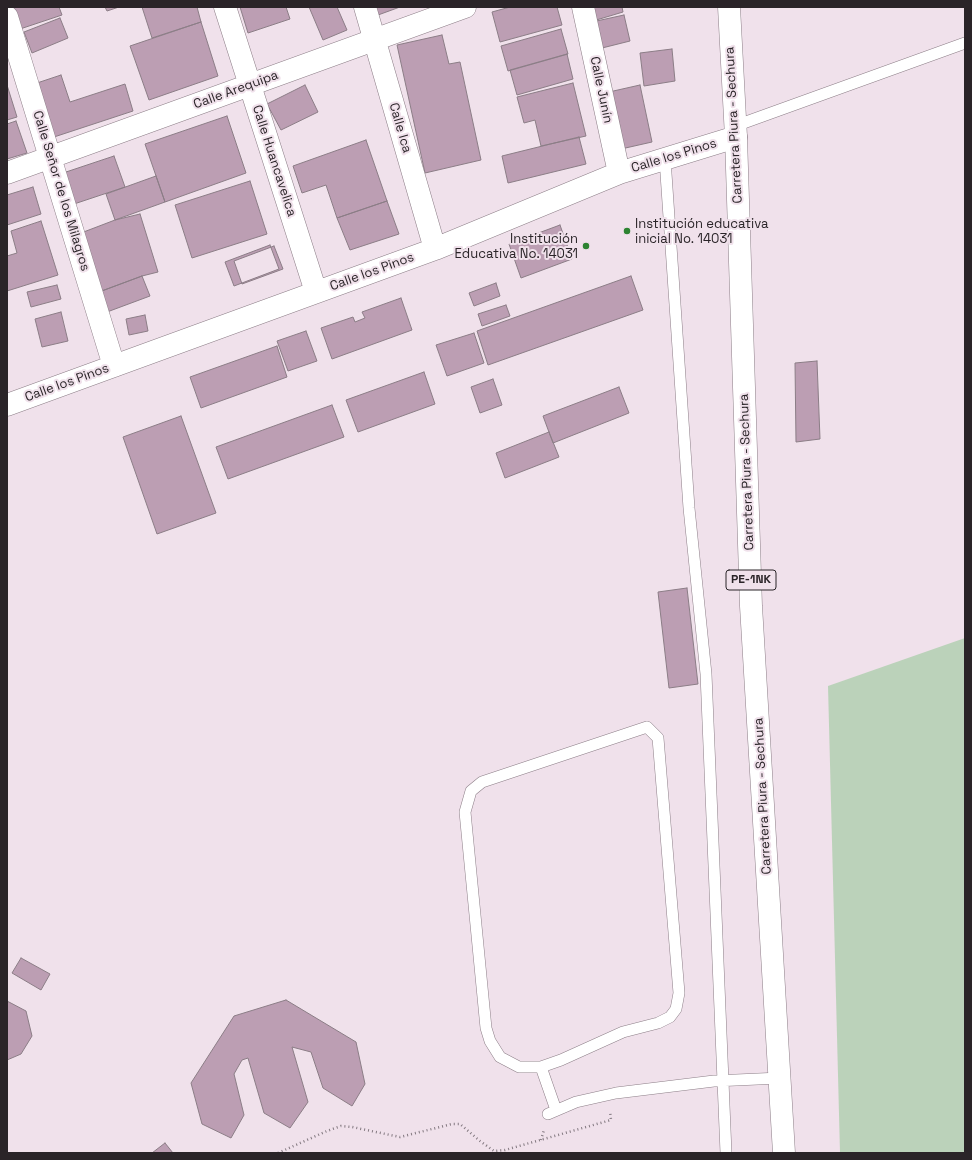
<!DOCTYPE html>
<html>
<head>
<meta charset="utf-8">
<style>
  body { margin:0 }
  #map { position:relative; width:972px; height:1160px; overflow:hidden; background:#f0e1eb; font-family:"Space Grotesk",sans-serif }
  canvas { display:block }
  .frame { position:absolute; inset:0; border:8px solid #2a2428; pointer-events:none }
</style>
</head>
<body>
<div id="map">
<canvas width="972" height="1160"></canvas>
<div class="frame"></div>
</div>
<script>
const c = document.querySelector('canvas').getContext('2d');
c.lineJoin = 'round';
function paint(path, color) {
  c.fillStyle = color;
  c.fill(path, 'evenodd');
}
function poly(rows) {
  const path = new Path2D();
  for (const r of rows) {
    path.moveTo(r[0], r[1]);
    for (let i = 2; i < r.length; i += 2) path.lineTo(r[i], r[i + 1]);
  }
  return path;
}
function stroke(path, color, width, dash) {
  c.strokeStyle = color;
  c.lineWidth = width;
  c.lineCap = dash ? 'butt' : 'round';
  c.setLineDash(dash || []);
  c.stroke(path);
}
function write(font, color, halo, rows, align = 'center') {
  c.font = font + ' "Space Grotesk",sans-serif';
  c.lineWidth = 4;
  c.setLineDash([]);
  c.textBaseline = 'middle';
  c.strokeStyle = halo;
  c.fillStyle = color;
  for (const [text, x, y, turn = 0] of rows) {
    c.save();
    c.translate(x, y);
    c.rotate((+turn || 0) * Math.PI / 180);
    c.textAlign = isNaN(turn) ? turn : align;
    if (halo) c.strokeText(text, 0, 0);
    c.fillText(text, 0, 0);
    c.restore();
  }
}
paint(poly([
  [965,638,965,1153,840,1153,828,686]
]), '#bbd2ba');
const building = poly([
  [12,7,59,7,62,15,20,29,12,7],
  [105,7,119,7,107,11,105,7],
  [142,7,197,7,201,22,152,38,142,7],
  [240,7,286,7,290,19,248,33,240,7],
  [309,7,337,7,347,30,323,40,309,7],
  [375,7,400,7,378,15,375,7],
  [510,7,557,7,562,25,500,42,492,12,510,7],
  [589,7,622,7,623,12,593,21,589,7],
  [624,15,630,41,598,49,592,22,624,15],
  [60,18,68,38,32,53,24,32,60,18],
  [201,22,218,76,149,100,130,46,201,22],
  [561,29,568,54,508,71,501,46,561,29],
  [442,35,449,64,460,62,481,160,425,173,397,45,442,35],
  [672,49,675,81,644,86,640,53,672,49],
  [567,54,573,79,517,95,510,70,567,54],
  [61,75,70,102,125,84,133,111,54,137,37,83,61,75],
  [573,83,586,136,541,146,535,120,524,123,517,97,573,83],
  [7,85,17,117,7,120,7,85],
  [305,85,318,112,281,130,267,104,305,85],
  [640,85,652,142,621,149,609,92,640,85],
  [227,116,246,173,165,202,145,144,227,116],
  [16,121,27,153,7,159,7,124,16,121],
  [579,137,586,164,508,183,502,156,579,137],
  [366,140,387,201,337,218,326,185,302,193,293,166,366,140],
  [114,156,125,187,74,204,63,173,114,156],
  [156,176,165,202,115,220,106,194,156,176],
  [250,181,267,234,192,258,175,205,250,181],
  [33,187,41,214,7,225,7,195,33,187],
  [387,201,399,234,350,250,337,218,387,201],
  [140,214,158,272,142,276,99,292,81,233,115,220,140,214],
  [41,221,58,275,7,291,7,256,17,253,11,231,41,221],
  [560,225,572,259,521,278,509,244,560,225],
  [270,245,279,269,234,286,225,262,270,245],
  [274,246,283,269,242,284,234,261,274,246],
  [142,276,150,296,107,312,99,292,142,276],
  [631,276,643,310,488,365,477,331,631,276],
  [496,283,500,296,474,306,469,293,496,283],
  [57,285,61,299,31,307,27,292,57,285],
  [401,298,412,330,332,359,321,328,353,317,355,322,365,318,362,312,401,298],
  [506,305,510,316,482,326,478,314,506,305],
  [61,312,68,341,42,347,35,319,61,312],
  [145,315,148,331,129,335,126,319,145,315],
  [306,331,317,361,288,371,277,341,306,331],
  [474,333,484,363,447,376,436,345,474,333],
  [277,346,287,377,201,408,190,377,277,346],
  [817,361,820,439,796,442,795,363,817,361],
  [424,372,435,404,358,432,346,400,424,372],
  [493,379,502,405,480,413,471,387,493,379],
  [619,387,629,413,553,443,543,416,619,387],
  [332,405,344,437,228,479,216,447,332,405],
  [181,416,216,513,157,534,123,437,181,416],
  [549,432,559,457,505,478,496,453,549,432],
  [687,588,698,684,669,688,658,592,687,588],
  [21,958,50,974,41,990,12,973,21,958],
  [286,1000,356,1042,365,1084,352,1106,323,1088,311,1052,292,1047,308,1102,290,1128,264,1113,248,1058,242,1060,234,1074,244,1115,231,1138,202,1124,191,1083,234,1016,286,1000],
  [7,1001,26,1011,32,1036,21,1054,7,1060,7,1001],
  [165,1143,173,1153,152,1153,165,1143]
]);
paint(building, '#bc9eb3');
stroke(building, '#8b7d86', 1);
const service = poly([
  [735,126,965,43],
  [665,159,689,508,706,674,726,1153],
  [647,727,658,738,679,993,676,1009,670,1017,658,1023,623,1032,561,1060,541,1067,519,1067,500,1057,490,1041,486,1028,465,812,471,791,482,782,647,727],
  [541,1067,556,1110],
  [548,1114,576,1102,616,1093,714,1081,780,1078]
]);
const minor = poly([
  [225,7,316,292],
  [365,7,435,249],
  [583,7,619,173],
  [7,17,114,366],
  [7,173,465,7],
  [7,405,435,249,619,173,736,137]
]);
const primary = poly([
  [729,7,736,137,751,606,784,1153]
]);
stroke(service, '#8c7e87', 12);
stroke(minor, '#8c7e87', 23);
stroke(primary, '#8c7e87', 23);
stroke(poly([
  [541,1140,544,1130],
  [278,1153,327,1131,341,1126,352,1127,400,1137,452,1124,460,1124,480,1141,494,1151,505,1150,611,1120,610,1111]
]), '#837980', 2.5, [1, 3]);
stroke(service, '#fff', 11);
stroke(minor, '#fff', 22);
stroke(primary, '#fff', 22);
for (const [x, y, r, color] of [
  [627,231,4,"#2d8331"],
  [586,246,4,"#2d8331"]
]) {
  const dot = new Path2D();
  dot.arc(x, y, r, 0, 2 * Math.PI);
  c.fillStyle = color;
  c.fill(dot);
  stroke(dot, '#f0e1eb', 1.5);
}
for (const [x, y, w] of [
  [751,580,50]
]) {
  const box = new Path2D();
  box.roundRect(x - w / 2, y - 10, w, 20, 3);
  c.fillStyle = '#f0e1eb';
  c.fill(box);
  stroke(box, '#2a2428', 1);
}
write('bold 12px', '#2a2428', null, [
  ["PE-1NK",751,580]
]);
write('13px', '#2a2428', '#f0e1eb', [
  ["Calle Arequipa",236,90,-20],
  ["Calle Junín",601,90,78],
  ["Carretera Piura - Sechura",734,125,-93],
  ["Calle Ica",400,128,74],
  ["Calle los Pinos",674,156,-17],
  ["Calle Huancavelica",274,161,72],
  ["Calle Señor de los Milagros",61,191,73],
  ["Calle los Pinos",372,272,-20],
  ["Calle los Pinos",67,383,-20],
  ["Carretera Piura - Sechura",747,472,-92],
  ["Carretera Piura - Sechura",763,796,-93]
]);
write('13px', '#2a2428', '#f0e1eb', [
  ["Institución educativa",635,224],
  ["inicial No. 14031",635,239],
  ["Institución",578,239,"right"],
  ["Educativa No. 14031",578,254,"right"]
], 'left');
</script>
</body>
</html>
